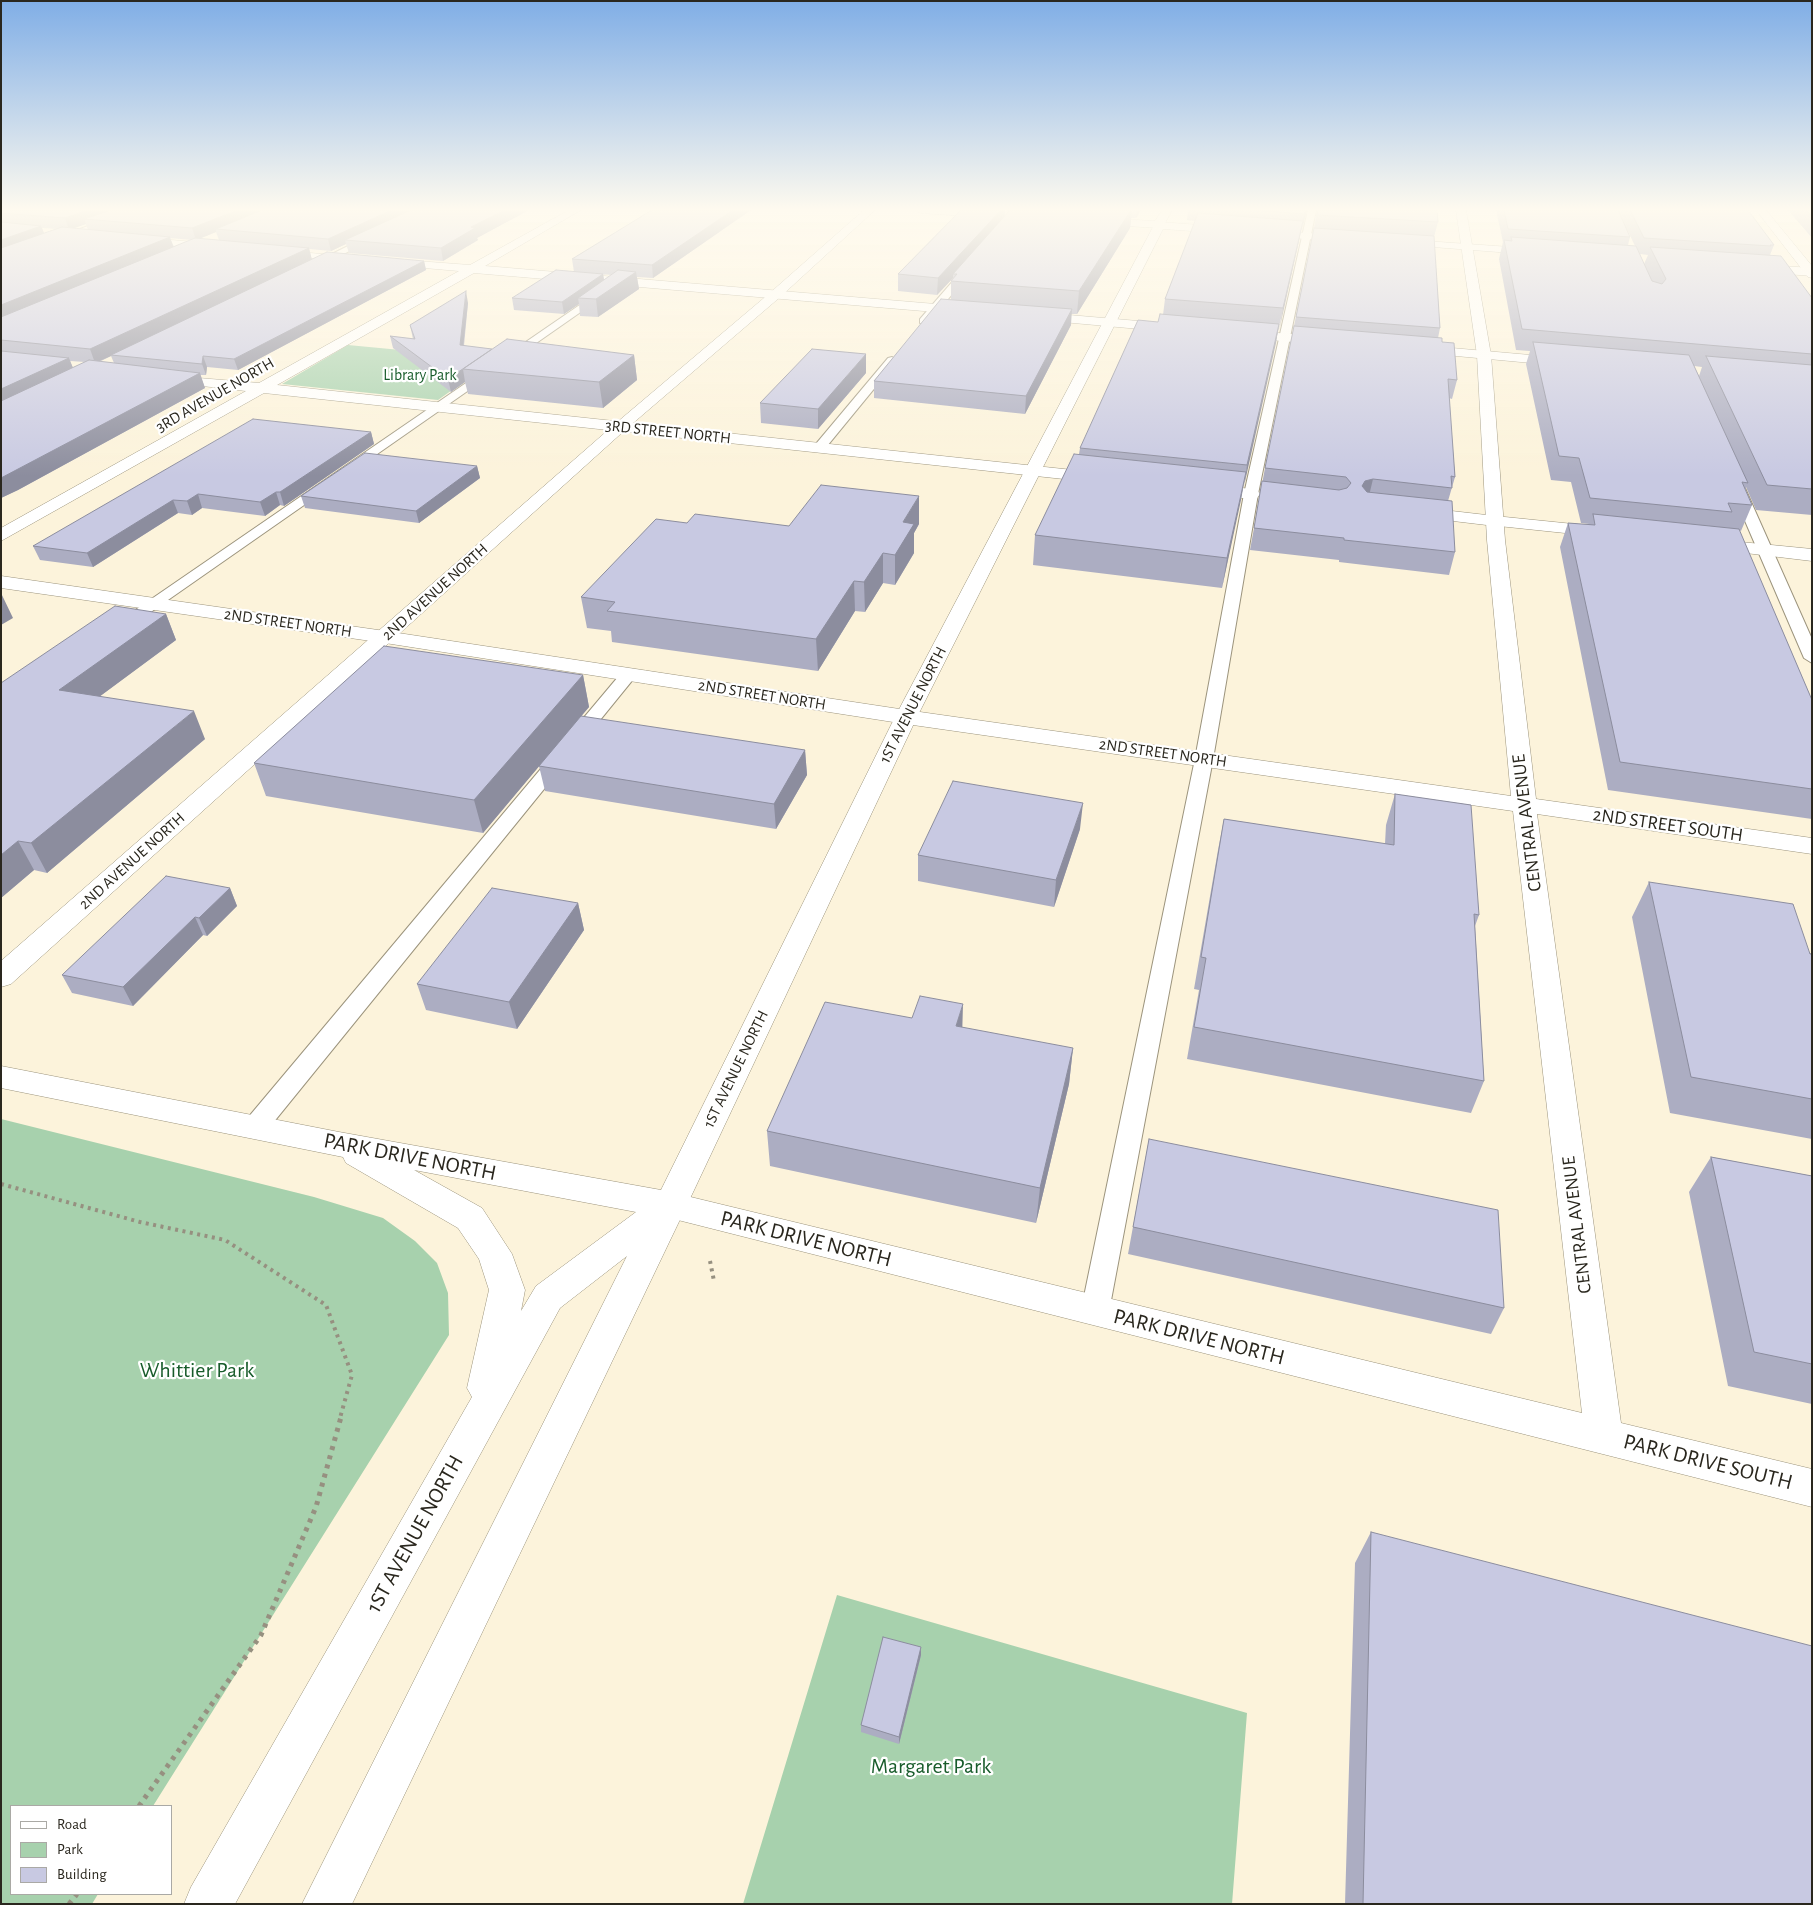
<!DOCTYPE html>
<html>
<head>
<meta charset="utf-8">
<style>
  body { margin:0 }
  #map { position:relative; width:1813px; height:1905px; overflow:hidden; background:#fcf3db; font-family:"Alegreya Sans",sans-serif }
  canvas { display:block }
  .frame { position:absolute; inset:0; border:2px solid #2a271e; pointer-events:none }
  .legend { position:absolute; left:10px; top:1805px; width:162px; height:90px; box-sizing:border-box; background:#fff; border:1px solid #aaa9a5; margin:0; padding:6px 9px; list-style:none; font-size:15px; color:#2a271e }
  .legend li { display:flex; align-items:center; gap:10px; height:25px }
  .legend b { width:25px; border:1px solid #aaa9a5 }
</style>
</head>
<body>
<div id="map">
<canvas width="1813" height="1905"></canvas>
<div class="frame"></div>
<ul class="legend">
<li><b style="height:6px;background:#fff"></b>Road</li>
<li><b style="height:14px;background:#a7d1ad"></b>Park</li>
<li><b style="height:14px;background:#c8c9e2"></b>Building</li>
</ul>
</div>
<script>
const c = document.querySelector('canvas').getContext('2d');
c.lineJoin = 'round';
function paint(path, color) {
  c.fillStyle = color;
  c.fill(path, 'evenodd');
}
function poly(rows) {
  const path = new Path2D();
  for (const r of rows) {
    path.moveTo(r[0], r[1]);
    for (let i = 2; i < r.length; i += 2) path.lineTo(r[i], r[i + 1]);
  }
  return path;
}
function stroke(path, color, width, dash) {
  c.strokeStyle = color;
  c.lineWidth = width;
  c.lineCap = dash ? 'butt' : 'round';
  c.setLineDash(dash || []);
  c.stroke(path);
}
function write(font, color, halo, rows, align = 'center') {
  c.font = font + ' "Alegreya Sans",sans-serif';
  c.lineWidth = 4.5;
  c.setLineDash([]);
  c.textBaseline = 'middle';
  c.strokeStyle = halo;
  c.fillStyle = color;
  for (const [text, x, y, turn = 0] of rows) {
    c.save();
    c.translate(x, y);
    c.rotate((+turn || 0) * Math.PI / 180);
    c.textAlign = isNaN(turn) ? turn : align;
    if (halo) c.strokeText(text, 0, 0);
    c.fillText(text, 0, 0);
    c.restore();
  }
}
paint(poly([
  [348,345,496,359,438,400,282,384],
  [1,1119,314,1197,383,1218,415,1241,437,1263,448,1293,449,1335,153,1806,11,1806,11,1894,98,1894,92,1904,1,1904],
  [837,1595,1247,1713,1232,1904,743,1904]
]), '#a7d1ad');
const service = poly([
  [131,210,141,210,60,241,53,239,131,210],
  [1308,210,1316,210,1258,494,1213,759,1109,1311,1105,1319,1095,1323,1085,1319,1081,1311,1195,759,1244,494,1308,210],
  [370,235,377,237,316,268,308,266,370,235],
  [966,266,974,268,928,323,920,323,920,319,966,266],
  [600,291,608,293,125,630,115,630,112,627,115,624,600,291],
  [892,357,897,360,896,362,823,451,815,451,813,448,815,445,888,358,892,357],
  [1737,482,1744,486,1812,639,1812,663,1804,658,1730,486,1737,482],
  [629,669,637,674,635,677,264,1134,255,1136,246,1134,243,1127,246,1120,623,671,629,669]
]);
const pedestrian = poly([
  [1417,507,1495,516,1501,517,1504,521,1501,525,1495,526,1411,516,1408,512,1411,508,1417,507]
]);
const minor = poly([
  [569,210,581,210,485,266,971,307,977,311,971,315,474,273,277,385,1101,473,1107,474,1109,478,1107,482,1101,483,264,393,1,541,1,528,246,391,167,382,162,381,160,378,162,375,259,383,459,271,274,255,270,254,270,250,470,265,569,210],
  [1756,210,1766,210,1812,266,1812,278,1808,277,1756,210],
  [135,237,219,244,225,247,219,250,131,242,131,238,135,237],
  [1034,312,1173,324,1180,328,1173,332,1029,319,1027,316,1034,312],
  [1241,330,1328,337,1335,341,1328,345,1236,337,1234,334,1241,330],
  [1418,345,1564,358,1571,362,1564,366,1413,352,1411,349,1418,345],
  [1206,484,1251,489,1257,490,1260,494,1257,498,1251,499,1200,493,1198,489,1200,485,1206,484],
  [1495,516,1603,527,1609,528,1612,532,1609,536,1603,537,1489,525,1486,521,1489,517,1495,516],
  [1710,539,1812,549,1812,561,1704,548,1701,544,1704,540,1710,539],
  [1,576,385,631,392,633,395,637,392,641,385,643,1,588,1,576]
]);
const tertiary = poly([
  [1456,210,1466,210,1491,355,1505,540,1536,799,1812,838,1812,854,1537,814,1621,1423,1812,1469,1812,1507,670,1218,658,1215,653,1205,658,1195,670,1192,1582,1413,1513,811,906,724,385,643,378,641,375,637,378,633,385,631,906,710,1511,796,1487,540,1477,355,1456,210]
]);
const secondary = poly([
  [915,210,962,210,996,212,1001,215,996,218,920,213,915,210],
  [1162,210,1172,210,1163,227,1159,228,1093,224,1088,221,1093,218,1155,221,1162,210]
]);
const primary = poly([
  [864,210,875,210,779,298,625,430,11,984,1,987,1,961,615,424,771,292,864,210],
  [1159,222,1349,236,1355,239,1349,242,1163,229,917,717,687,1205,352,1904,302,1904,627,1256,560,1308,235,1904,184,1904,191,1887,472,1397,467,1388,489,1290,479,1259,458,1228,346,1163,343,1157,1,1088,1,1066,339,1132,661,1190,895,717,1154,225,1159,222],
  [414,1170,636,1212,536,1286,521,1311,525,1290,512,1254,482,1208,414,1170],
  [1397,239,1538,249,1544,252,1538,255,1393,244,1393,240,1397,239],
  [1753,264,1812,268,1812,276,1749,271,1749,265,1753,264]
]);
stroke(service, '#9c947d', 2);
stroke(pedestrian, '#9c947d', 1);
stroke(minor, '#9c947d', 1);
stroke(tertiary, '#9c947d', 1);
stroke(secondary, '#9c947d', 1);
stroke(primary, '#9c947d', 1);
stroke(poly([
  [1,1184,140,1222,225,1240,326,1305,352,1375,340,1418],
  [710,1261,714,1281]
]), '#969080', 4, [3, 4.5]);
stroke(poly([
  [139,1806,261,1635,316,1507,341,1417],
  [69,1904,77,1894]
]), '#969080', 5, [4, 5.5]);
paint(service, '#fff');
paint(pedestrian, '#fff');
paint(minor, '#fff');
paint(tertiary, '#fff');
paint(secondary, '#fff');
paint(primary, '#fff');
paint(poly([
  [1,210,529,210,477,238,478,240,443,261,349,253,346,244,331,251,309,249,312,260,424,261,426,270,238,370,207,367,206,375,200,375,205,388,18,490,1,498],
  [86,224,88,230,73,228],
  [42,228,58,229,44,233],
  [216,232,219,240,199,239],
  [170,238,192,240,174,247],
  [111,356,114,363,99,362],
  [70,361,85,362,73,368],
  [652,210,751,210,653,278,637,277,639,289,598,317,580,316,579,304,564,314,514,310,512,298,603,274,604,280,612,275,574,272,572,259],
  [961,210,1141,210,1136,218,1131,218,1130,228,1077,314,1071,314,1071,325,1025,414,874,398,874,381,951,299,951,281,953,278,937,295,898,291,898,274],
  [1005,210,1009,211,1005,216],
  [1188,210,1307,210,1301,230,1243,486,1222,588,1033,565,1035,535,1079,454,1080,448,1158,322,1163,315,1165,299,1195,221,1187,220],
  [1317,210,1437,210,1438,222,1434,237,1440,328,1438,338,1442,342,1457,380,1452,399,1449,398,1455,477,1448,501,1455,552,1449,575,1339,562,1339,560,1250,550,1265,468,1314,228],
  [1496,210,1748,210,1774,245,1770,255,1812,298,1812,515,1756,510,1746,487,1745,490,1752,505,1741,531,1739,530,1812,700,1812,819,1608,790,1560,547,1568,523,1589,525,1589,524,1581,523,1571,482,1551,480,1526,364,1530,351,1516,350,1499,259,1503,242],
  [1627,229,1635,246,1628,245,1630,237],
  [1640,254,1648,255,1644,264],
  [1694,366,1702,367,1699,376],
  [1788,210,1812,210,1812,238],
  [468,303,464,346,492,349,634,355,637,380,603,408,468,394,465,382,451,392,393,348,390,336,413,339,410,325],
  [866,373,818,429,761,423,760,403],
  [371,432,374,444,284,506,280,505,265,516,202,508,192,515,178,513,93,567,40,560,33,546],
  [477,466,480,478,419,523,305,508,301,496],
  [687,523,789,526,919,524,914,533,914,553,895,585,883,583,865,612,855,611,818,671,612,642,611,631,587,628,581,597],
  [166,614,176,640,100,696,205,739,47,873,34,870,1,898,1,683],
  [583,675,589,707,575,723,805,750,807,775,776,829,545,791,539,766,483,833,266,796,254,763],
  [1395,794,1479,915,1475,926,1484,1081,1471,1113,1187,1059,1199,990,1194,989,1218,850,1224,819,1385,844,1386,825],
  [1080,829,1054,907,918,881,918,855],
  [1649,882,1812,954,1812,1139,1670,1113,1632,917],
  [230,888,237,906,207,936,203,935,133,1006,72,993,62,975],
  [578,903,584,930,517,1029,426,1010,417,984],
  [1073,1048,1069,1084,1036,1223,770,1166,767,1131],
  [1149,1139,1504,1308,1491,1334,1128,1254],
  [1711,1157,1812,1176,1812,1404,1728,1386,1689,1192],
  [1371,1532,1812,1904,1345,1904,1355,1563],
  [921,1647,921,1655,899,1744,861,1732,861,1725]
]), '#acadc2');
paint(poly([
  [88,210,126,210,84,219,86,224,69,230,65,218],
  [238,210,270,210,216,229,216,232,196,240,192,228],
  [392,210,420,210,345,240,346,244,331,251,328,239],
  [505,210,529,210,477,238,478,240,443,261,441,248,471,227],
  [733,210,751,210,653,278,652,265],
  [1001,210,1005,210,1004,220,953,274,953,278,937,295,938,278],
  [1131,210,1132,210,1130,228,1077,314,1079,291],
  [1137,210,1141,210,1136,218],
  [1306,210,1307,210,1302,230,1304,214],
  [1303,221,1299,241,1279,331,1283,308],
  [41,226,46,238,1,254,1,240],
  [170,237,174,249,1,321,1,305],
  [309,248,312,260,111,355,111,356,95,363,90,349],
  [424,261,426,270,238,370,234,359],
  [636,272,639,289,598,317,596,299],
  [603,274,605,286,578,298,579,304,564,314,562,302],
  [466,291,468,303,462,357,460,345],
  [1072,309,1071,325,1025,414,1026,396],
  [1279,324,1276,343,1244,486,1247,465],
  [866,354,866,373,818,429,818,409],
  [634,355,637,380,603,408,599,382],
  [203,356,207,367,206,375,202,364],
  [69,358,75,373,1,408,1,389],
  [463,369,465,382,451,392,448,379],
  [200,373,205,388,18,490,1,498,1,478],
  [371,432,374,444,284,506,280,492],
  [477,466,480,478,419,523,416,511],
  [1246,472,1241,500,1222,588,1227,558],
  [1373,479,1368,500,1362,486,1365,481],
  [276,492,280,505,265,516,260,502],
  [198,494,202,508,192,515,187,501],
  [919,496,919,524,914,533,914,553,895,585,895,555,903,522],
  [173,500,178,513,93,567,87,553],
  [883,553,883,583,865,612,864,582],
  [854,581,855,611,818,671,816,639],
  [1,593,13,618,1,625],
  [166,614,176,640,72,717,59,690],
  [583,675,589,707,483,833,474,800],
  [194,711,205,739,47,873,31,843],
  [805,750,807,775,776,829,774,804],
  [1083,803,1080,829,1054,907,1056,880],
  [18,841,34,870,1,898,1,855],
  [230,888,237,906,207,936,199,918],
  [578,903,584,930,517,1029,509,1002],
  [195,917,203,935,133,1006,123,987],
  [963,1004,962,1039,956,1026],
  [1073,1048,1069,1084,1036,1223,1040,1188],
  [921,1647,921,1655,899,1744,899,1737]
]), '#8c8d9e');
const building = poly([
  [1,210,88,210,65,218,1,213,1,210],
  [111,210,238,210,192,228,84,219,111,210],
  [262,210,392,210,328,239,216,229,262,210],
  [411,210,505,210,471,227,475,228,441,248,345,240,411,210],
  [652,210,733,210,652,265,572,259,652,210],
  [961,210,1001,210,938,278,898,274,961,210],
  [1010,210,1131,210,1079,291,951,281,957,274,953,274,1010,210],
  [1254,210,1306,210,1304,214,1254,210],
  [1318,210,1437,210,1438,222,1317,215,1318,210],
  [1504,210,1618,210,1630,237,1508,229,1504,210],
  [1630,210,1748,210,1774,245,1770,245,1771,246,1644,238,1630,210],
  [1806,210,1812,210,1812,217,1806,210],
  [1198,213,1303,221,1283,308,1165,299,1198,213],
  [1,222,41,226,1,240,1,222],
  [62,227,170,237,1,305,1,248,62,227],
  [1314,228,1434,236,1440,328,1296,317,1314,228],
  [1511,237,1636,246,1652,281,1662,284,1666,279,1650,247,1781,256,1812,298,1812,354,1522,329,1504,240,1512,241,1511,237],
  [195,238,309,248,90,349,1,340,1,317,195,238],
  [327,252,424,261,234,359,203,356,202,364,111,355,327,252],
  [556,270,603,274,562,302,512,298,556,270],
  [618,270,636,272,596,299,578,298,618,270],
  [466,291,460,345,492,349,448,379,390,336,415,339,410,325,466,291],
  [941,299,1072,309,1026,396,874,381,941,299],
  [1160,314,1279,324,1247,465,1080,448,1138,320,1158,322,1160,314],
  [1294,326,1442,338,1442,342,1454,343,1457,380,1448,379,1455,477,1451,476,1452,488,1373,479,1365,481,1362,486,1367,492,1452,501,1455,552,1344,540,1344,538,1254,528,1262,481,1339,490,1347,488,1351,483,1346,477,1265,468,1294,326],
  [507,339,634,355,599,382,463,369,507,339],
  [1533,342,1689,355,1748,483,1742,482,1752,505,1728,503,1732,512,1590,498,1579,458,1559,456,1533,342],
  [812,349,866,354,818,409,760,403,812,349],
  [1,351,69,358,1,389,1,351],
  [1706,356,1812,365,1812,489,1767,485,1706,356],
  [89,360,200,373,1,478,1,401,89,360],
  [253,419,371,432,280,492,276,492,260,502,198,494,187,501,173,500,87,553,33,546,253,419],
  [365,453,477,466,416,511,301,496,365,453],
  [1074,454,1246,472,1227,558,1035,535,1074,454],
  [821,485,919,496,903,522,914,524,895,555,883,553,864,582,854,581,816,639,607,611,615,602,581,597,656,519,687,523,695,514,789,526,821,485],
  [1593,514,1739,529,1812,700,1812,789,1620,762,1568,523,1595,525,1593,514],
  [115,606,166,614,59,690,194,711,31,843,18,841,1,855,1,683,115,606],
  [384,646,583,675,474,800,254,763,384,646],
  [581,716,805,750,774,804,539,766,581,716],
  [953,781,1083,803,1056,880,918,855,953,781],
  [1395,794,1471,805,1479,915,1474,914,1484,1081,1194,1027,1206,958,1201,957,1224,819,1394,845,1395,794],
  [166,876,230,888,199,918,195,917,123,987,62,975,166,876],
  [1649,882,1793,904,1810,954,1812,954,1812,1099,1691,1077,1649,882],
  [492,888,578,903,509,1002,417,984,492,888],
  [920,996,963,1004,956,1026,1073,1048,1040,1188,767,1131,825,1002,912,1018,920,996],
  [1149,1139,1498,1210,1504,1308,1133,1227,1149,1139],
  [1711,1157,1812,1176,1812,1364,1754,1352,1711,1157],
  [1371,1532,1812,1646,1812,1904,1363,1904,1371,1532],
  [883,1637,921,1647,899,1737,861,1725,883,1637]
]);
paint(building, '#c8c9e2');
stroke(building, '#8c8d9e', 1);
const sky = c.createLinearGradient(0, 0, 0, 476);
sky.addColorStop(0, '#80aee6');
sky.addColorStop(0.44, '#fefaef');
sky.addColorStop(1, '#fefaef00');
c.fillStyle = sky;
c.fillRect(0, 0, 1813, 476);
write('16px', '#185c2b', '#fff', [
  ["Library Park",420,375]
]);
write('16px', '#2a271e', '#fff', [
  ["3RD AVENUE NORTH",215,395,-30],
  ["3RD STREET NORTH",668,432,6],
  ["2ND AVENUE NORTH",435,592,-42],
  ["2ND STREET NORTH",288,623,8],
  ["2ND STREET NORTH",762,695,9],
  ["1ST AVENUE NORTH",913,705,-63],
  ["2ND STREET NORTH",1163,753,8],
  ["2ND AVENUE NORTH",132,861,-42],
  ["1ST AVENUE NORTH",736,1069,-64]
]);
write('19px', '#2a271e', '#fff', [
  ["CENTRAL AVENUE",1527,823,-97],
  ["2ND STREET SOUTH",1668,825,8],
  ["CENTRAL AVENUE",1577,1225,-97]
]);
write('22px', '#2a271e', '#fff', [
  ["PARK DRIVE NORTH",410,1157,11],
  ["PARK DRIVE NORTH",806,1239,14],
  ["PARK DRIVE NORTH",1199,1337,14],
  ["PARK DRIVE SOUTH",1708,1462,14],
  ["1ST AVENUE NORTH",415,1534,-61]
]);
write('22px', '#185c2b', '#fff', [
  ["Whittier Park",197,1370],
  ["Margaret Park",931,1766]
]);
</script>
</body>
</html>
